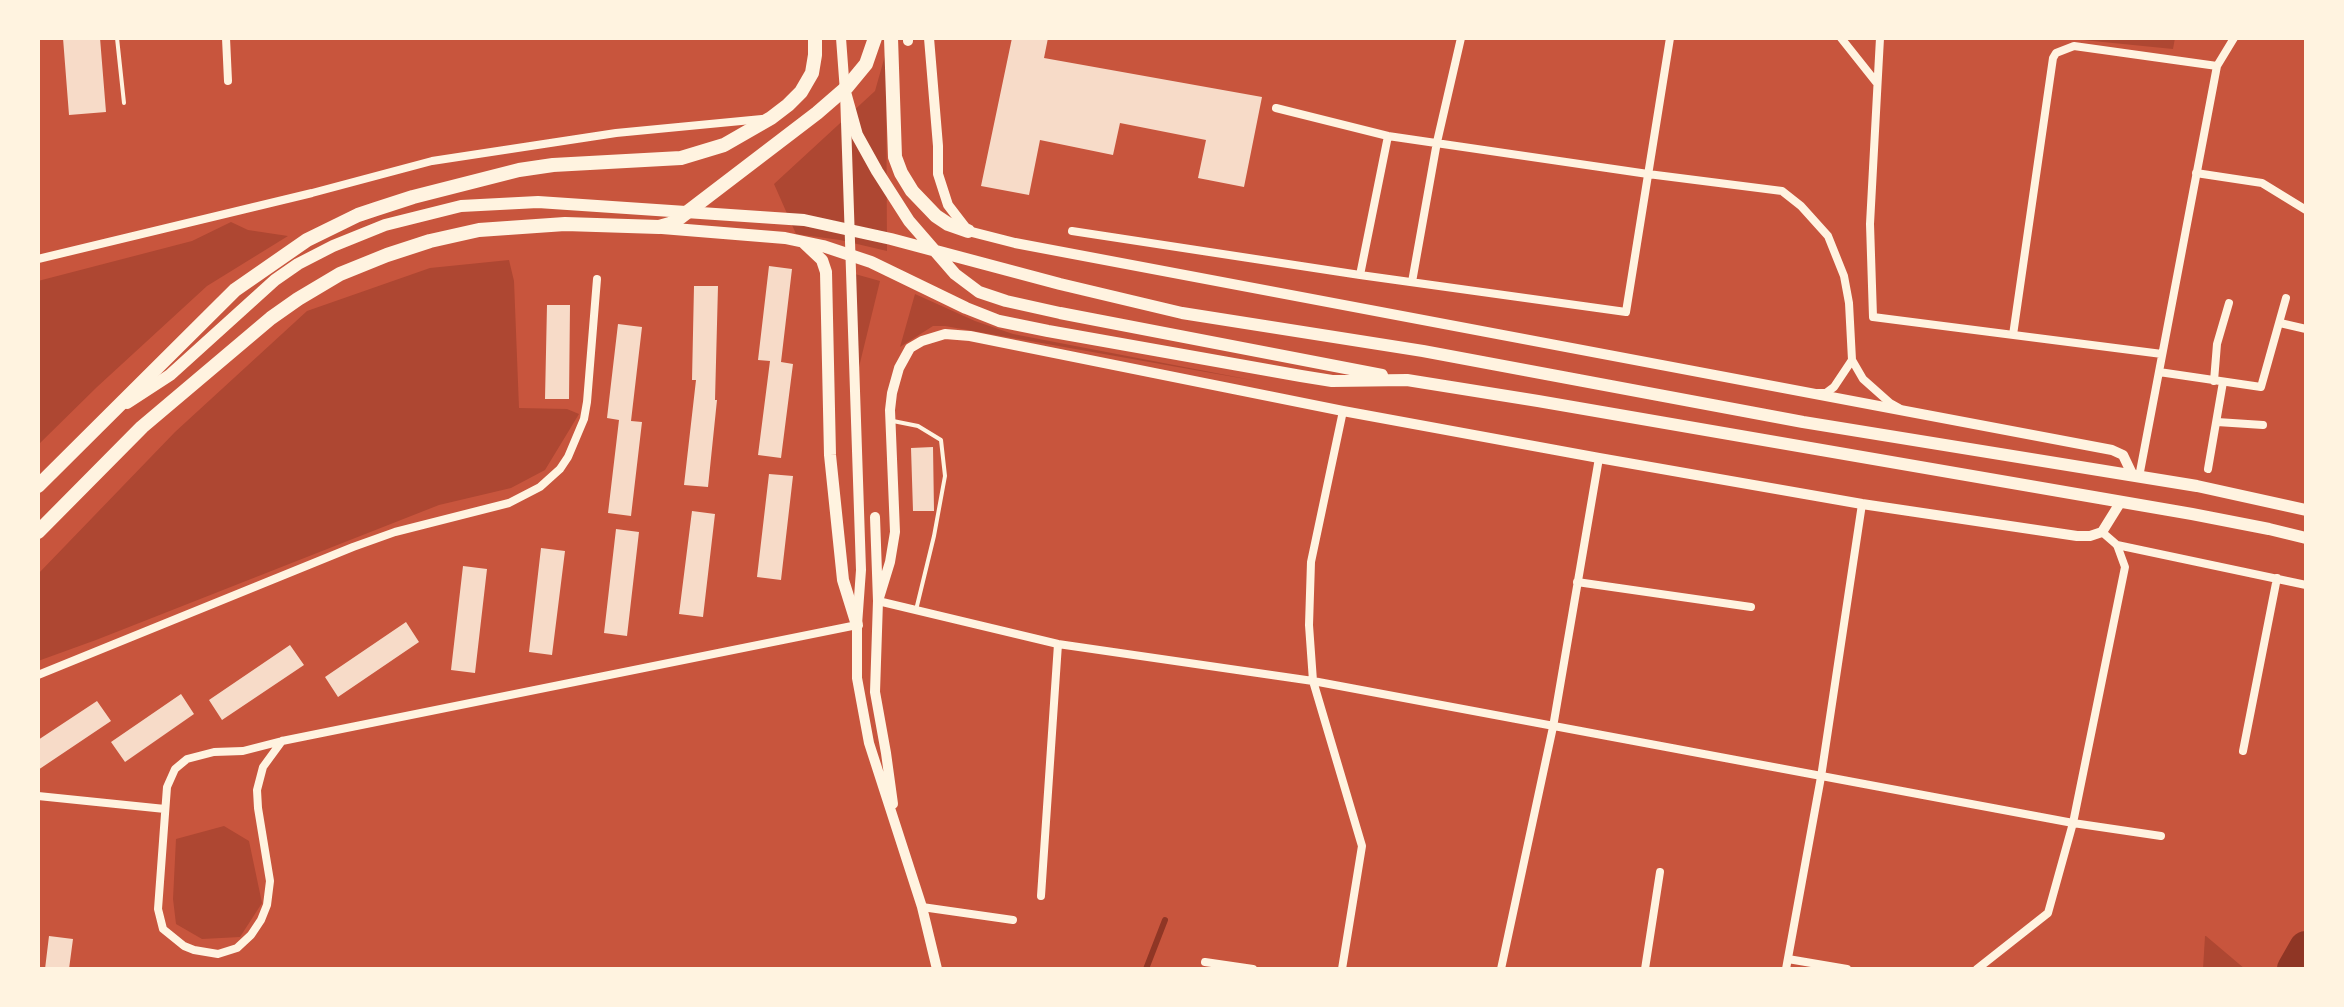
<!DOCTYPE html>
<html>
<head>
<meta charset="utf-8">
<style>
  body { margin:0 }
  #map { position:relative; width:2344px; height:1007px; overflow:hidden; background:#c8553d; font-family:Quicksand,sans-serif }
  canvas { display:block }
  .frame { position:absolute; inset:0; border:40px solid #fff3e0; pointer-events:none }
</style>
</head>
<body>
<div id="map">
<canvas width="2344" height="1007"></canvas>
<div class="frame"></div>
</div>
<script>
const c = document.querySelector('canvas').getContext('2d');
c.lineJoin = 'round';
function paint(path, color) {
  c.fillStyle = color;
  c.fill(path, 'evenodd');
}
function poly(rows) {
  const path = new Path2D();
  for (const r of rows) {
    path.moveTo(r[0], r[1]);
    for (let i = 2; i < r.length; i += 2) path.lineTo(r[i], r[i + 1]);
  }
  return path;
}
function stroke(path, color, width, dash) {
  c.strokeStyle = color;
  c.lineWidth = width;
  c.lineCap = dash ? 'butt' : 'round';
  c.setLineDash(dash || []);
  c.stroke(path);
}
paint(poly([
  [2063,38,2175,38,2173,49],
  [886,52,887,251,840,240,796,234,774,184,875,91],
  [231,222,248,230,288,236,207,286,97,387,38,445,38,281,192,241],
  [509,260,514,281,519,408,567,409,579,414,545,470,511,488,439,505,96,640,38,661,38,574,175,432,307,311,430,268],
  [855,274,880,281,859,367],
  [915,294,975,321,1013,334,1257,381,945,326,933,326,900,347],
  [224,826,249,841,262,903,240,937,202,939,176,924,173,899,176,839],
  [2205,936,2206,936,2245,969,2203,969]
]), '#ae4732');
stroke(poly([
  [1146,969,1165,920]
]), '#8f3625', 6);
stroke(poly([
  [2294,969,2306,948]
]), '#8f3625', 34);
paint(poly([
  [63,38,100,38,106,112,69,115],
  [1012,38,1048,38,1044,58,1262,97,1244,187,1198,178,1206,140,1120,123,1113,155,1040,140,1029,195,981,186],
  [769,266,792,269,781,362,793,364,781,458,758,455,770,361,758,360],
  [694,286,718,286,715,400,717,400,708,487,684,485,696,380,692,380],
  [547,305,570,305,569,399,545,399],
  [618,324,642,327,631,421,642,422,631,516,608,513,619,420,607,418],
  [933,447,934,511,913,511,911,448],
  [769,474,793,476,781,580,757,577],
  [692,511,715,514,703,617,679,614],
  [616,529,639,532,627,636,604,633],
  [541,548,565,551,552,655,529,652],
  [463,566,487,569,475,673,451,670],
  [406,622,419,642,338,697,325,677],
  [290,645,304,665,222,720,209,700],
  [181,694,194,714,125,762,111,742],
  [97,701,111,721,38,770,38,740],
  [49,936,73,939,69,969,45,969]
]), '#f7dbc8');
stroke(poly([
  [117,38,124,103],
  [893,421,918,426,941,440,945,476,934,536,916,610]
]), '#fff3e0', 4);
stroke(poly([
  [226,38,228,81],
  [1841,38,1876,82],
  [1880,38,1870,224,1873,317,2162,354],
  [1276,108,1388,136,1648,174,1782,191,1801,206,1828,236,1844,276,1849,303,1852,360,1863,379,1890,403,1899,408],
  [2196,173,2262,183,2306,210],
  [1072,231,1360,275,1626,312,1670,38],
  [38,259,312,193,432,161,616,133,762,119],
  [1360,275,1388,136],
  [1412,282,1437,142,1461,38],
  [2280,323,2306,329],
  [2013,335,2053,58,2056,53,2074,46,2217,66],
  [2159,372,2261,387,2286,298],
  [2214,381,2217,344,2229,303],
  [1818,393,1826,393,1834,387,1852,360],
  [2217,422,2263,425],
  [2208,469,2223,382],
  [2139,477,2217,66,2234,38],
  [2117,545,2306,585],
  [1577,582,1751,607],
  [878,601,1058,644,1313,681,2073,823,2161,836],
  [38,675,353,547,395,532,509,503,540,487,560,469,568,457,584,419,587,402,597,279],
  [282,741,263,767,257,790,258,808,270,881,267,905,261,920,251,935,237,948,218,954,194,950,184,946,163,929,158,909,167,787,175,769,187,759,214,752,243,751,282,741,857,625],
  [2243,751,2277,578],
  [38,796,165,809],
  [1041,896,1058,644],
  [922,907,1013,920],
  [1788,959,1847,969],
  [1205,962,1253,969],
  [1342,969,1362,846,1313,681,1309,625,1311,562,1343,411],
  [1501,969,1553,727,1599,458],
  [1645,969,1660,872],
  [1786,969,1821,777,1862,504],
  [1977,969,2048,913,2073,823,2125,567,2117,545,2102,532]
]), '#fff3e0', 8);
stroke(poly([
  [841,38,845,92,861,570,857,625,857,678,869,743,922,907,937,969],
  [908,38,908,41],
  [929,38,938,146,938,174,948,205,968,231,1015,243,2112,450,2123,455,2133,476],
  [875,517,878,601,875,692,886,753,893,804],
  [878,601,890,562,895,532,890,410,892,393,899,368,910,348,922,341,945,334,970,336,1343,411,1599,458,1862,504,2077,536,2090,536,2102,532,2120,503]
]), '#fff3e0', 10);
stroke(poly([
  [845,92,857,135,877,171,909,221,955,274,979,292,1006,301,1060,313,1382,375],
  [662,228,785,238,823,246,871,262,966,308,999,321,1048,331,1301,376,1332,381,1407,380,1538,401,2192,514,2269,529,2306,538],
  [805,244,822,260,826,272,830,455,843,580,857,625],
  [127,403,170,375,275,280,298,264,333,246,385,225,461,206,538,202,804,220,891,239,1060,284,1182,313,1423,351,1803,422,2197,486,2306,510]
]), '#fff3e0', 12);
stroke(poly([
  [891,38,895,157,901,173,912,191,936,216,948,224,968,231],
  [38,486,235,290,307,240,358,215,376,209,413,197,519,170,553,165,681,158,724,145,771,118,788,105,801,92,812,73,815,55,815,38],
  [38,532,142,427,271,318,298,299,340,274,387,255,430,241,479,230,565,224,659,227,673,223,817,113,847,87,866,64,875,38]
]), '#fff3e0', 14);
</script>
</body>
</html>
